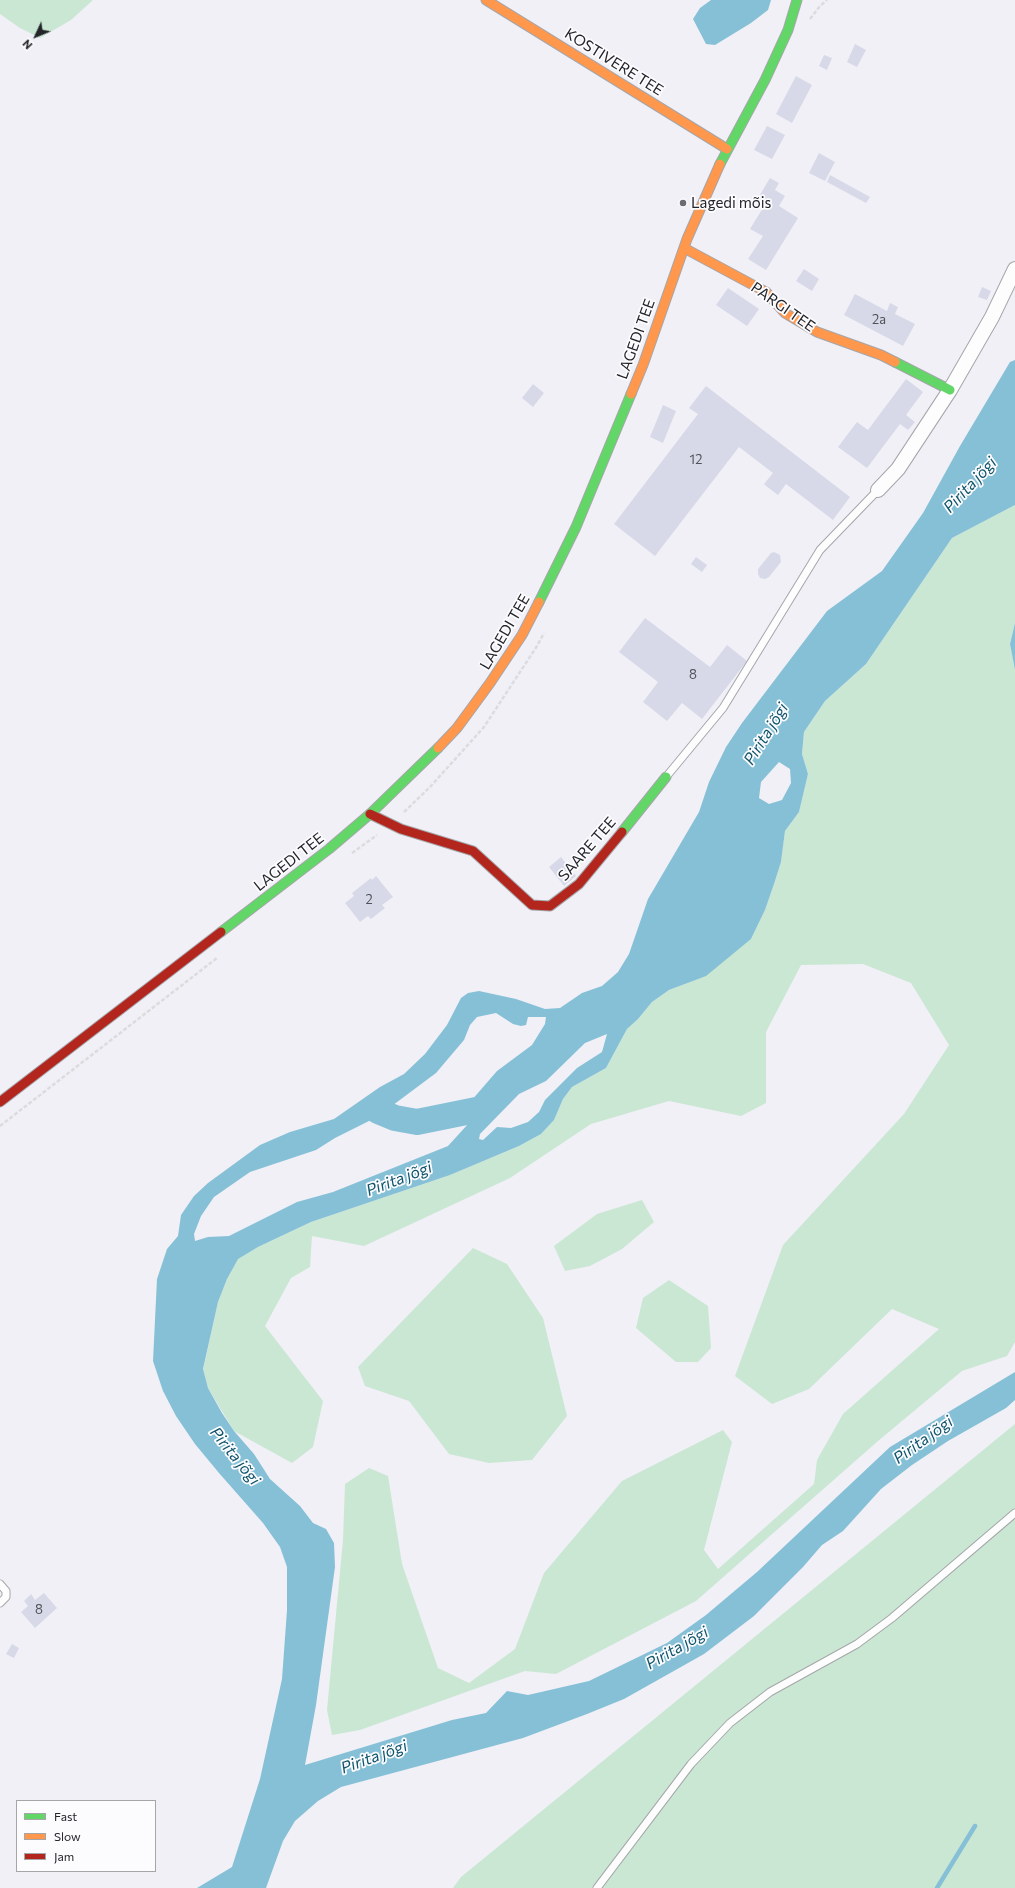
<!DOCTYPE html>
<html>
<head>
<meta charset="utf-8">
<style>
  body { margin:0 }
  #map { position:relative; width:1015px; height:1888px; overflow:hidden; background:#f0f0f6; font-family:Commissioner,sans-serif }
  canvas { display:block }
  .legend { position:absolute; left:16px; top:1800px; width:140px; height:72px; box-sizing:border-box; background:#fcfcff; border:1px solid #a6a6a9; margin:0; padding:5px 7px; list-style:none; font-size:12px; color:#242529 }
  .legend li { display:flex; align-items:center; gap:8px; height:20px }
  .legend b { width:20px; border:1px solid #a6a6a9 }
  .north { position:absolute; left:16px; top:16px; width:40px; height:40px; -webkit-text-stroke:3px #fcfcff; paint-order:stroke; rotate:226deg; font-size:11px; font-weight:700; line-height:16px; text-align:center; color:#242529 }
  .north::after { content:''; display:block; margin:auto; width:14px; height:18px; background:#242529; clip-path:polygon(50% 0,100% 100%,50% 72%,0 100%) }
</style>
</head>
<body>
<div id="map">
<canvas width="1015" height="1888"></canvas>
<ul class="legend">
<li><b style="height:5px;background:#63d668"></b>Fast</li>
<li><b style="height:5px;background:#ff974d"></b>Slow</li>
<li><b style="height:5px;background:#b3261e"></b>Jam</li>
</ul>
<div class="north">N</div>
</div>
<script>
const c = document.querySelector('canvas').getContext('2d');
c.lineJoin = 'round';
function paint(path, color) {
  c.fillStyle = color;
  c.fill(path, 'evenodd');
}
function poly(rows) {
  const path = new Path2D();
  for (const r of rows) {
    path.moveTo(r[0], r[1]);
    for (let i = 2; i < r.length; i += 2) path.lineTo(r[i], r[i + 1]);
  }
  return path;
}
function stroke(path, color, width, dash) {
  c.strokeStyle = color;
  c.lineWidth = width;
  c.lineCap = dash ? 'butt' : 'round';
  c.setLineDash(dash || []);
  c.stroke(path);
}
function write(font, color, halo, rows, align = 'center') {
  c.font = font + ' Commissioner,sans-serif';
  c.lineWidth = 3.5;
  c.setLineDash([]);
  c.textBaseline = 'middle';
  c.strokeStyle = halo;
  c.fillStyle = color;
  for (const [text, x, y, turn = 0] of rows) {
    c.save();
    c.translate(x, y);
    c.rotate((+turn || 0) * Math.PI / 180);
    c.textAlign = isNaN(turn) ? turn : align;
    if (halo) c.strokeText(text, 0, 0);
    c.fillText(text, 0, 0);
    c.restore();
  }
}
paint(poly([
  [0,0,93,0,71,20,40,38,20,28,0,14],
  [1015,505,1015,623,1010,644,1015,670,1015,1342,1007,1356,962,1371,878,1441,696,1601,556,1674,525,1671,360,1730,332,1735,327,1710,343,1540,345,1484,369,1468,388,1476,402,1564,438,1668,469,1683,515,1649,544,1573,622,1481,723,1430,732,1442,704,1550,718,1569,814,1484,817,1460,843,1414,939,1329,892,1309,809,1389,772,1404,735,1376,783,1245,904,1114,949,1045,911,983,863,964,801,965,766,1032,766,1103,741,1116,669,1101,591,1124,510,1178,364,1246,312,1236,310,1267,291,1278,265,1326,323,1401,313,1447,292,1463,234,1431,208,1388,203,1370,218,1302,227,1279,237,1259,258,1247,311,1222,450,1175,519,1146,541,1134,554,1120,563,1099,572,1087,606,1068,627,1029,638,1019,652,1002,669,990,685,984,751,939,765,910,774,884,781,862,785,831,799,812,808,774,802,754,804,732,825,701,866,664,952,538],
  [642,1200,654,1222,622,1249,590,1266,565,1271,554,1246,597,1214],
  [473,1248,507,1264,543,1318,567,1416,532,1460,489,1463,449,1454,409,1401,365,1386,358,1367],
  [669,1280,708,1306,711,1348,698,1362,676,1362,636,1328,643,1298],
  [1015,1424,1015,1888,453,1888,461,1877]
]), '#cae7d3');
paint(poly([
  [711,0,771,0,768,10,751,23,715,45,706,44,693,19,700,8],
  [1015,360,1015,505,952,538,866,664,825,701,804,732,802,754,808,774,799,812,785,831,781,862,774,884,765,910,751,939,706,976,669,990,652,1002,638,1019,627,1029,606,1068,572,1087,563,1099,554,1120,541,1134,519,1146,450,1175,311,1222,258,1247,238,1259,227,1279,218,1302,203,1369,208,1388,222,1413,234,1431,254,1454,270,1479,300,1506,313,1523,326,1529,334,1543,335,1567,316,1705,305,1765,452,1720,486,1713,507,1691,528,1695,589,1681,667,1643,706,1615,757,1572,890,1447,1015,1372,1015,1400,1006,1408,948,1441,912,1465,881,1489,843,1531,822,1545,803,1567,754,1616,704,1654,624,1699,587,1714,523,1738,341,1787,318,1801,295,1821,283,1841,266,1888,197,1888,232,1867,260,1779,282,1679,287,1610,287,1567,280,1547,263,1523,219,1473,195,1444,176,1416,163,1391,153,1361,157,1279,167,1249,178,1236,181,1215,194,1196,208,1183,260,1145,290,1132,334,1119,380,1087,404,1074,425,1054,447,1025,461,998,468,993,479,991,516,999,545,1009,560,1008,582,993,602,986,618,972,629,954,648,899,699,812,709,782,726,747,742,723,827,611,882,571,923,513,960,446,1010,362],
  [779,762,790,769,791,783,782,800,769,804,759,798,761,782],
  [496,1013,513,1024,521,1026,526,1025,528,1017,546,1017,545,1024,532,1045,497,1071,471,1101,469,1123,448,1146,333,1192,297,1202,229,1236,208,1237,195,1241,194,1234,201,1216,214,1197,250,1172,316,1150,335,1138,377,1117,436,1073,464,1040,470,1025,477,1017],
  [607,1034,602,1052,577,1068,545,1100,539,1112,528,1122,511,1128,497,1127,483,1140,479,1139,480,1134,519,1094,546,1081,585,1043],
  [1015,623,1015,670,1010,644]
]), '#86c0d7');
stroke(poly([
  [937,1888,975,1826]
]), '#86c0d7', 4.5);
stroke(poly([
  [378,1111,395,1118,417,1122,486,1108]
]), '#86c0d7', 26);
paint(poly([
  [855,44,866,50,857,67,847,62],
  [824,55,832,58,827,70,819,66],
  [796,76,812,85,792,123,776,114],
  [767,126,785,135,772,159,754,150],
  [819,153,835,162,825,181,809,173],
  [830,175,870,197,866,203,827,182],
  [770,178,779,183,775,190,785,196,779,206,798,218,766,270,748,259,763,236,750,229,766,203,758,198],
  [804,269,819,279,812,291,796,281],
  [982,287,991,291,987,300,978,297],
  [728,288,759,309,747,326,716,305],
  [855,294,887,311,890,303,898,307,895,314,915,324,903,346,844,315],
  [906,379,923,392,906,415,915,422,908,430,900,424,867,468,838,447,857,422,868,430],
  [533,384,544,393,533,407,522,398],
  [706,386,850,497,833,520,786,484,778,495,766,486,764,484,773,473,739,447,655,556,614,524,698,414,689,408],
  [663,405,676,411,663,443,650,437],
  [774,552,780,555,781,562,769,577,765,579,760,578,758,574,758,569,771,553],
  [696,557,707,565,702,572,691,564],
  [645,618,710,667,727,645,747,661,702,719,682,703,667,721,643,702,658,682,619,652],
  [561,857,576,876,564,886,549,867],
  [376,876,393,897,382,905,385,908,371,919,368,916,360,922,345,903,354,896,352,893,371,878,372,880],
  [44,1593,57,1608,35,1628,21,1612,28,1606,24,1601,31,1594,35,1600],
  [12,1644,19,1648,14,1658,6,1654]
]), '#d7d9e8');
const lane = poly([
  [666,777,723,708,820,550,878,490],
  [0,1584,6,1591,6,1597,0,1603],
  [597,1888,691,1764,730,1723,770,1692,857,1644,892,1618,1015,1513]
]);
const street = poly([
  [878,490,898,469,950,390,992,317,1015,269]
]);
const fast = poly([
  [720,164,765,80,788,30,797,0],
  [895,362,950,390],
  [539,602,576,527,631,394],
  [622,832,666,777],
  [221,932,329,849,370,814,438,748]
]);
const slow = poly([
  [486,0,727,149],
  [684,248,766,292,785,313,817,332,881,355,895,362],
  [631,394,643,365,687,239,720,164],
  [438,748,457,728,490,683,522,635,539,602]
]);
const jam = poly([
  [370,814,401,829,473,851,532,905,550,906,579,884,622,832],
  [0,1102,221,932]
]);
stroke(lane, '#a5a6aa', 9);
stroke(street, '#a5a6aa', 16);
stroke(fast, '#a5a6aa', 11);
stroke(slow, '#a5a6aa', 11);
stroke(jam, '#a5a6aa', 11);
stroke(poly([
  [810,19,820,6,827,0],
  [404,812,430,787,484,727,537,646,544,633],
  [352,853,377,835],
  [0,1126,217,958]
]), '#dcdcde', 2.5, [4, 2]);
stroke(lane, '#fdfdfe', 7);
stroke(street, '#fdfdfe', 14);
stroke(fast, '#63d668', 9);
stroke(slow, '#ff974d', 9);
stroke(jam, '#b3261e', 9);
for (const [x, y, r, color] of [
  [683,203,4,"#6b6c71"]
]) {
  const dot = new Path2D();
  dot.arc(x, y, r, 0, 2 * Math.PI);
  c.fillStyle = color;
  c.fill(dot);
  stroke(dot, '#fcfcff', 1.5);
}
write('13px', '#515259', null, [
  ["2a",879,320],
  ["12",696,460],
  ["8",693,675],
  ["2",369,900],
  ["8",39,1610]
]);
write('15px', '#242529', '#fcfcff', [
  ["KOSTIVERE TEE",614,62,32],
  ["PARGI TEE",783,307,35],
  ["LAGEDI TEE",636,339,-70],
  ["LAGEDI TEE",505,632,-60],
  ["SAARE TEE",587,849,-49],
  ["LAGEDI TEE",289,862,-38]
]);
write('15px', '#242529', '#fcfcff', [
  ["Lagedi mõis",691,203]
], 'left');
write('italic 16px', '#0f546a', '#fcfcff', [
  ["Pirita jõgi",970,485,-47],
  ["Pirita jõgi",766,734,-58],
  ["Pirita jõgi",399,1179,-21],
  ["Pirita jõgi",923,1440,-36],
  ["Pirita jõgi",235,1456,51],
  ["Pirita jõgi",677,1648,-30],
  ["Pirita jõgi",374,1757,-20]
]);
</script>
</body>
</html>
